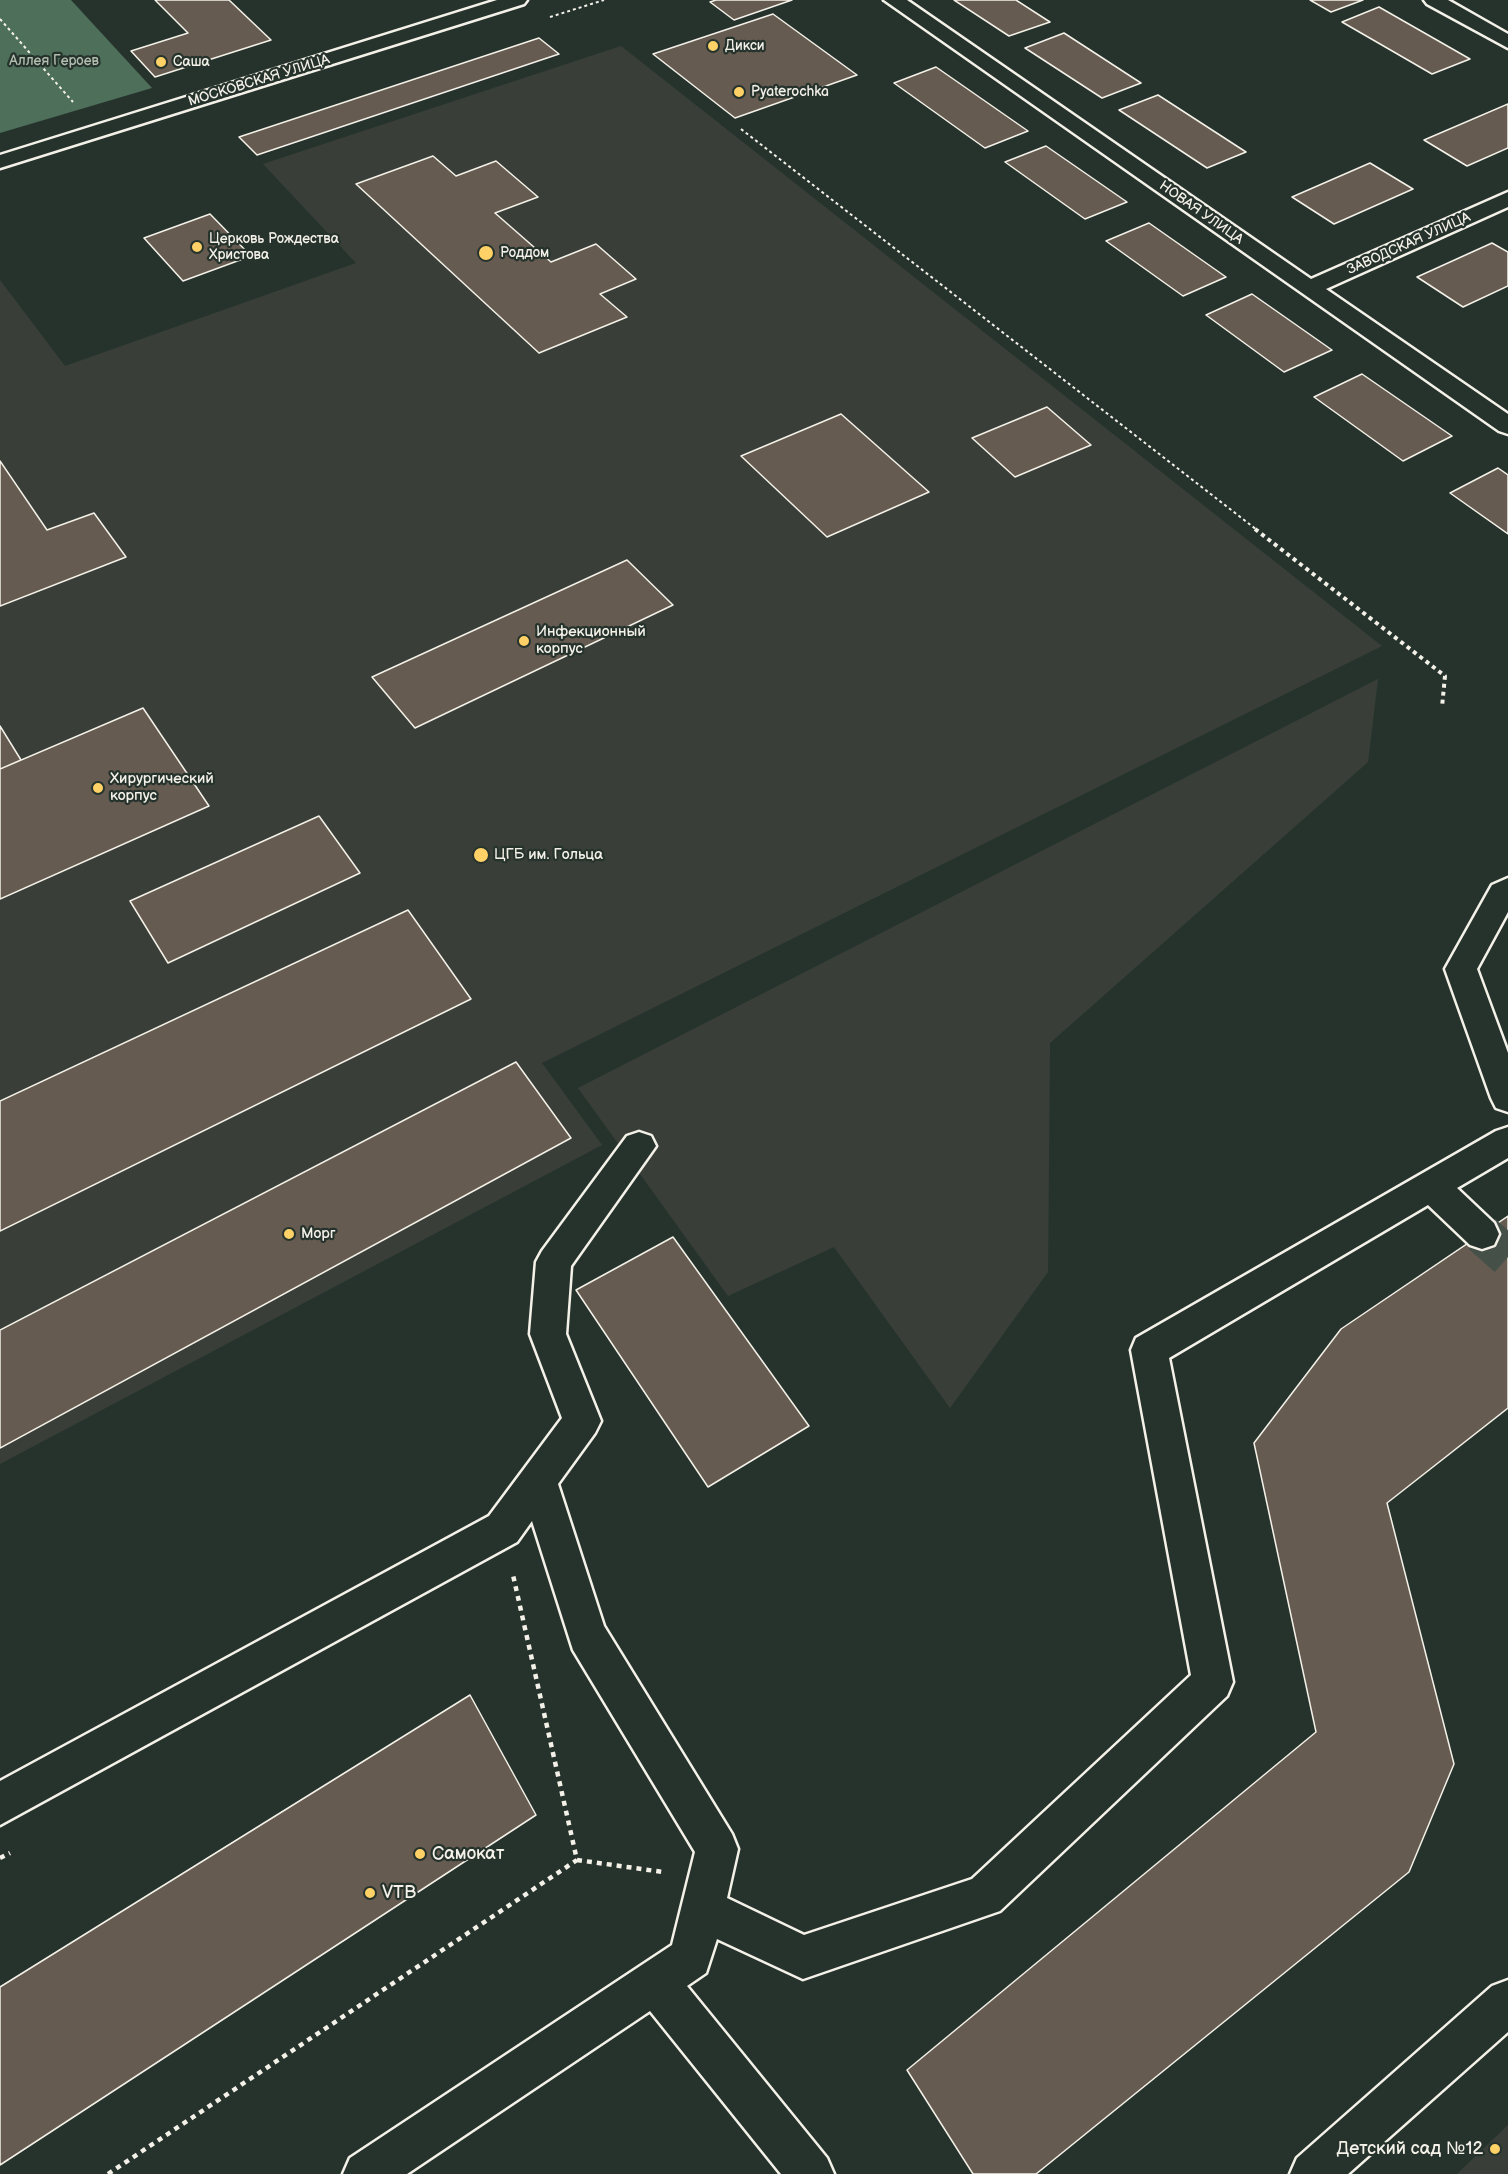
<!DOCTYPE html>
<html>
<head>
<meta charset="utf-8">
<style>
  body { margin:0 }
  canvas { display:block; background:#26332d }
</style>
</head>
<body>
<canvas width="1508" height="2174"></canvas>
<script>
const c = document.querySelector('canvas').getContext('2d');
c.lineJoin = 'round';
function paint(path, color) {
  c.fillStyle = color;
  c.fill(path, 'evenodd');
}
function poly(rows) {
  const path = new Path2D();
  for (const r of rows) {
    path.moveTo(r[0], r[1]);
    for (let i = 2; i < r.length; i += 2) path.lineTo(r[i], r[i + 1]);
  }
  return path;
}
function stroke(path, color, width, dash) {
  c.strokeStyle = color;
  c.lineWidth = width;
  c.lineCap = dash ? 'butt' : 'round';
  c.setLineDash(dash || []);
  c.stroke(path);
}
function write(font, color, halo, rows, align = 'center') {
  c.font = font + ' "Balsamiq Sans",sans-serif';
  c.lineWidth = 4.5;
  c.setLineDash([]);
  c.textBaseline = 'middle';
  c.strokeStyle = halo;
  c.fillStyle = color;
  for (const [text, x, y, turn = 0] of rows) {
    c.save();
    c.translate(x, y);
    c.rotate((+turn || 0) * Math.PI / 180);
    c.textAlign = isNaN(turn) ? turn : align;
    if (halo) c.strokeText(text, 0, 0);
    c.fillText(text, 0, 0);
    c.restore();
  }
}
paint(poly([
  [621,46,1382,646,542,1063,602,1145,0,1464,0,280,65,366,356,263,263,164],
  [1378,679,1368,762,1050,1043,1048,1272,950,1408,834,1247,728,1296,578,1088],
  [1508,2125,1508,2174,1457,2174]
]), '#393f38');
paint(poly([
  [0,0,71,0,152,88,0,133]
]), '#4e6f59');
const building = poly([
  [155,0,229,0,271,40,155,77,131,51,188,33,155,0],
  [716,0,792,0,734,20,710,2,716,0],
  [954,0,1016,0,1050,22,1009,36,954,0],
  [1310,0,1363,0,1331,12,1310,0],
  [1379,7,1470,59,1432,74,1342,22,1379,7],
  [773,14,857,75,735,118,653,54,773,14],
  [1064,33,1141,83,1102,98,1025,48,1064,33],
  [539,38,559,54,257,155,239,137,539,38],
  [936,67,1028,131,985,148,894,83,936,67],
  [1158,95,1246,152,1207,168,1119,110,1158,95],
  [1508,104,1508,148,1467,166,1424,140,1508,104],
  [1046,146,1127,202,1085,219,1005,162,1046,146],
  [433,156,456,176,496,161,538,197,495,213,551,262,596,244,636,279,600,294,627,317,539,353,356,184,433,156],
  [1370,163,1413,189,1334,224,1292,197,1370,163],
  [210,214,251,256,183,281,144,238,210,214],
  [1149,223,1226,277,1183,296,1106,241,1149,223],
  [1492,243,1508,252,1508,286,1463,307,1417,277,1492,243],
  [1252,294,1332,350,1284,372,1206,315,1252,294],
  [1362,374,1452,436,1403,461,1314,397,1362,374],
  [1047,407,1091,445,1015,477,972,438,1047,407],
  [841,414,929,492,827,537,741,456,841,414],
  [0,461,47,530,94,513,126,557,0,606,0,461],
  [1498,468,1508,475,1508,534,1450,493,1498,468],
  [627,560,673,605,415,728,372,677,627,560],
  [143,708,209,806,0,899,0,769,143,708],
  [0,726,21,760,0,769,0,726],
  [319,816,360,873,168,963,130,901,319,816],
  [408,910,471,999,0,1231,0,1101,408,910],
  [516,1062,571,1138,0,1448,0,1330,516,1062],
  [1508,1216,1508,1408,1387,1503,1454,1764,1409,1872,1036,2174,973,2174,907,2070,1316,1732,1254,1443,1341,1329,1508,1216],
  [673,1237,809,1426,708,1487,576,1290,673,1237],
  [470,1695,536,1815,0,2165,0,1987,470,1695]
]);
paint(building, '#655b50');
stroke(building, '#f4f1e8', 1.5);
stroke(poly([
  [1482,1234,1508,1257]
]), '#455049', 40, [40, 20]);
const minor = poly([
  [497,0,527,0,524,4,0,168,0,155,497,0],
  [884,0,907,0,1311,279,1508,192,1508,207,1326,289,1508,414,1508,434,1499,431,884,0],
  [1424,0,1448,0,1508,34,1508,48,1427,4,1424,0],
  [1508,878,1508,912,1477,969,1508,1053,1508,1112,1496,1108,1491,1098,1445,969,1492,885,1508,878],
  [1508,1127,1508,1158,1457,1188,1494,1223,1499,1234,1494,1245,1482,1249,1470,1245,1428,1205,1169,1358,1233,1682,1227,1696,1000,1911,803,1979,717,1939,706,1973,687,1986,827,2158,834,2174,781,2174,650,2011,407,2174,343,2174,350,2158,672,1945,695,1852,573,1650,532,1521,517,1542,0,1825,0,1781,489,1516,562,1418,530,1334,536,1262,542,1251,627,1136,639,1132,651,1136,656,1146,571,1266,566,1334,601,1421,595,1433,558,1484,604,1626,732,1834,738,1849,727,1898,804,1935,972,1879,1191,1675,1131,1350,1136,1338,1496,1131,1508,1127],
  [1508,1980,1508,2032,1348,2174,1290,2174,1297,2158,1492,1986,1508,1980]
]);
stroke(minor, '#f4f1e8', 5);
stroke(poly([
  [550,17,604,0],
  [0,19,73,102],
  [741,129,1257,530]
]), '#f4f1e8', 2, [3, 3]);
stroke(poly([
  [1255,529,1445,676,1442,707]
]), '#f4f1e8', 4, [4, 4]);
stroke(poly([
  [0,1858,10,1853],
  [577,1860,663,1872],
  [108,2174,577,1860,513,1575]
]), '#f4f1e8', 4.5, [5, 5]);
paint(minor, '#26332d');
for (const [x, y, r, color] of [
  [713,46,6,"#ffd166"],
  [161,62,6,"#ffd166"],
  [739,92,6,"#ffd166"],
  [197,247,6,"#ffd166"],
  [486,253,8,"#ffd166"],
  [524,641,6,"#ffd166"],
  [98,788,6,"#ffd166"],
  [481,855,8,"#ffd166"],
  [289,1234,6,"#ffd166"],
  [420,1854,6,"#ffd166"],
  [370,1893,6,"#ffd166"],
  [1495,2149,6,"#ffd166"]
]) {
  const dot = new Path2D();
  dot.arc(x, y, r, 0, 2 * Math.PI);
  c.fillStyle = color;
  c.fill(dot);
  stroke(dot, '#26332d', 2);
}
write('14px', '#f4f1e8', '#26332d', [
  ["Дикси",725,46],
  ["Саша",173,62],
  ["Pyaterochka",751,92],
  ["Церковь Рождества",209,239],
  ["Христова",209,255],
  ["Роддом",500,253]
], 'left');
write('14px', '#b2bdaf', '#26332d', [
  ["Аллея Героев",54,61]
]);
write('14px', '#f4f1e8', '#26332d', [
  ["МОСКОВСКАЯ УЛИЦА",259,81,-17],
  ["НОВАЯ УЛИЦА",1201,213,35],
  ["ЗАВОДСКАЯ УЛИЦА",1409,244,-24]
]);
write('15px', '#f4f1e8', '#26332d', [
  ["Инфекционный",536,632],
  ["корпус",536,649],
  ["Хирургический",110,779],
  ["корпус",110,796],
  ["ЦГБ им. Гольца",494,855],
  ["Морг",301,1234]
], 'left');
write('18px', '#f4f1e8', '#26332d', [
  ["Самокат",432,1854],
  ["VTB",382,1893],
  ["Детский сад №12",1483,2149,"right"]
], 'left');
</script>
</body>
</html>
